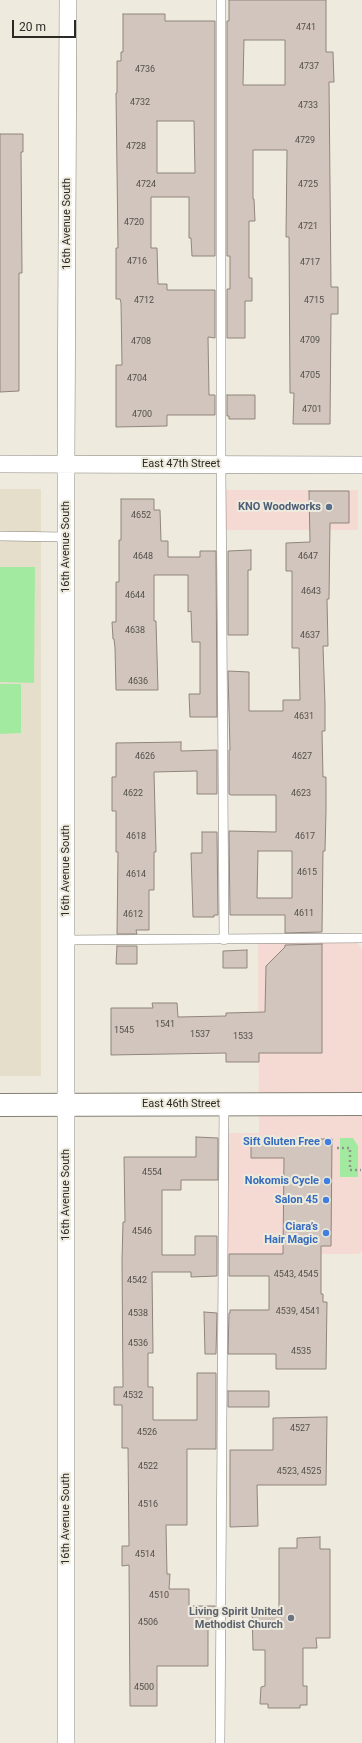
<!DOCTYPE html>
<html>
<head>
<meta charset="utf-8">
<style>
  body { margin:0 }
  #map { position:relative; width:362px; height:1743px; overflow:hidden; background:#eeebde; font-family:Roboto,sans-serif }
  canvas { display:block }
  .scale { position:absolute; left:12px; top:20px; width:64px; height:18px; box-sizing:border-box; border:2px solid #2b2a25; border-top:0; padding-left:5px; font-size:12px; line-height:14px; white-space:nowrap; color:#2b2a25; -webkit-text-stroke:3px #eeebde; paint-order:stroke }
</style>
</head>
<body>
<div id="map">
<canvas width="362" height="1743"></canvas>
<div class="scale">20 m</div>
</div>
<script>
const c = document.querySelector('canvas').getContext('2d');
c.lineJoin = 'round';
function paint(path, color) {
  c.fillStyle = color;
  c.fill(path, 'evenodd');
}
function poly(rows) {
  const path = new Path2D();
  for (const r of rows) {
    path.moveTo(r[0], r[1]);
    for (let i = 2; i < r.length; i += 2) path.lineTo(r[i], r[i + 1]);
  }
  return path;
}
function stroke(path, color, width, dash) {
  c.strokeStyle = color;
  c.lineWidth = width;
  c.lineCap = dash ? 'butt' : 'round';
  c.setLineDash(dash || []);
  c.stroke(path);
}
function write(font, color, halo, rows, align = 'center') {
  c.font = font + ' Roboto,sans-serif';
  c.lineWidth = 4;
  c.setLineDash([]);
  c.textBaseline = 'middle';
  c.strokeStyle = halo;
  c.fillStyle = color;
  for (const [text, x, y, turn = 0] of rows) {
    c.save();
    c.translate(x, y);
    c.rotate((+turn || 0) * Math.PI / 180);
    c.textAlign = isNaN(turn) ? turn : align;
    if (halo) c.strokeText(text, 0, 0);
    c.fillText(text, 0, 0);
    c.restore();
  }
}
paint(poly([
  [224,490,358,490,358,530,224,530],
  [357,942,362,949,362,1252,358,1254,220,1254,219,1133,259,1133,258,943]
]), '#f4dad3');
paint(poly([
  [0,489,41,489,41,1076,0,1076]
]), '#e4deca');
paint(poly([
  [0,567,35,567,34,683,0,682],
  [0,684,21,684,21,733,0,734],
  [340,1138,353,1138,358,1146,358,1177,340,1177]
]), '#a3eaa1');
const building = poly([
  [229,0,326,0,326,52,333,52,334,82,329,82,331,287,338,287,338,314,331,314,330,424,293,424,294,393,290,393,289,237,286,237,287,150,253,150,253,199,254,199,255,221,249,221,249,278,252,278,252,301,245,301,245,338,227,338,227,289,230,289,230,256,227,256,227,21,229,21,229,0],
  [244,40,285,40,285,85,243,85,244,40],
  [123,14,165,14,165,21,215,21,215,256,192,256,191,238,189,238,189,197,151,197,151,248,157,248,158,284,167,284,167,290,215,290,215,338,208,337,209,395,215,395,215,415,167,415,167,426,116,427,116,365,122,365,121,303,120,299,116,299,116,248,118,248,116,93,117,93,117,61,121,61,121,52,123,52,123,14],
  [157,121,194,121,195,173,157,173,157,121],
  [0,134,23,134,23,152,21,152,22,273,19,273,19,391,0,392,0,134],
  [227,395,255,395,255,419,229,419,229,416,227,416,227,395],
  [309,491,349,491,349,523,330,523,329,599,327,599,328,646,323,646,325,704,325,731,322,731,323,777,326,777,326,811,325,851,323,851,322,932,285,933,285,915,230,915,229,831,276,832,276,795,231,795,229,794,229,750,230,750,228,671,249,672,249,711,283,711,283,700,300,700,299,648,292,648,292,571,286,571,286,543,310,542,309,491],
  [258,851,292,851,292,898,257,898,258,851],
  [121,499,154,499,154,510,160,510,161,541,168,541,168,557,200,557,200,551,216,551,217,717,190,717,189,694,200,694,200,642,192,642,191,611,188,612,188,575,154,575,154,621,156,621,158,690,116,690,115,648,114,639,113,639,112,622,116,622,116,582,119,582,119,540,121,540,121,499],
  [251,550,251,570,248,570,248,635,228,635,228,551,251,550],
  [181,742,181,751,217,750,217,794,197,794,197,771,154,772,156,852,154,852,154,890,149,890,149,930,136,930,137,934,117,934,118,852,116,852,116,811,112,811,112,777,116,777,116,743,181,742],
  [202,832,217,832,218,915,214,915,214,917,193,917,191,853,202,853,202,832],
  [322,944,322,1053,259,1053,259,1062,226,1062,226,1053,111,1055,111,1008,153,1008,152,1003,177,1003,178,1017,226,1016,226,1013,265,1012,266,966,285,947,285,945,322,944],
  [117,946,137,946,137,964,116,964,117,946],
  [247,950,247,968,223,968,223,951,247,950],
  [196,1137,218,1138,218,1180,181,1180,181,1190,162,1190,162,1255,195,1255,195,1236,217,1236,217,1276,191,1277,191,1272,152,1272,153,1353,148,1353,148,1387,153,1387,153,1420,197,1420,197,1373,216,1373,216,1449,187,1449,187,1525,166,1525,167,1574,170,1574,169,1589,189,1589,189,1606,215,1606,215,1627,208,1627,208,1666,157,1666,157,1706,130,1706,129,1565,122,1566,122,1546,129,1546,128,1448,122,1448,122,1405,114,1405,114,1387,123,1387,122,1260,123,1222,125,1222,124,1157,196,1157,196,1137],
  [251,1139,332,1139,331,1246,321,1246,321,1294,323,1294,323,1302,327,1302,326,1369,276,1369,276,1354,228,1354,229,1313,230,1313,230,1310,269,1310,269,1276,229,1276,229,1254,283,1254,284,1158,251,1158,251,1139],
  [204,1312,217,1313,216,1354,205,1354,204,1312],
  [228,1391,269,1391,269,1407,228,1407,228,1391],
  [327,1417,326,1485,257,1485,258,1526,230,1527,230,1450,273,1450,273,1418,327,1417],
  [320,1537,320,1549,330,1549,330,1638,316,1638,317,1648,303,1648,303,1686,307,1686,307,1705,300,1705,300,1708,268,1708,268,1704,260,1704,261,1687,265,1686,265,1650,253,1650,252,1609,279,1609,279,1548,297,1548,297,1538,320,1537]
]);
paint(building, '#d1c5bd');
stroke(building, '#90857d', 1);
const service = poly([
  [221,0,221,464,224,940],
  [0,536,66,537],
  [66,940,362,938],
  [220,1743,224,1104]
]);
const minor = poly([
  [0,464,362,465],
  [66,1743,66,464,68,0]
]);
const secondary = poly([
  [0,1105,362,1104]
]);
stroke(service, '#848176', 10);
stroke(minor, '#848176', 18);
stroke(secondary, '#848176', 24);
stroke(poly([
  [337,1148,350,1148,350,1170,361,1170]
]), '#959389', 2.5, [2, 3]);
stroke(service, '#fff', 9);
stroke(minor, '#fff', 17);
stroke(secondary, '#fff', 22);
for (const [x, y, r, color] of [
  [329,507,4,"#5c6f8a"],
  [328,1142,4,"#3f7fe0"],
  [327,1181,4,"#3f7fe0"],
  [326,1200,4,"#3f7fe0"],
  [326,1233,4,"#3f7fe0"],
  [291,1618,4,"#6b7280"]
]) {
  const dot = new Path2D();
  dot.arc(x, y, r, 0, 2 * Math.PI);
  c.fillStyle = color;
  c.fill(dot);
  stroke(dot, '#eeebde', 1.5);
}
write('9px', '#54514b', null, [
  ["4741",306,28],
  ["4737",309,67],
  ["4736",145,70],
  ["4732",140,103],
  ["4733",308,106],
  ["4729",305,141],
  ["4728",136,147],
  ["4724",146,185],
  ["4725",308,185],
  ["4720",134,223],
  ["4721",308,227],
  ["4716",137,262],
  ["4717",310,263],
  ["4712",144,301],
  ["4715",314,301],
  ["4709",310,341],
  ["4708",141,342],
  ["4705",310,376],
  ["4704",137,379],
  ["4701",312,410],
  ["4700",142,415],
  ["4652",141,516],
  ["4648",143,557],
  ["4647",308,557],
  ["4643",311,592],
  ["4644",135,596],
  ["4638",135,631],
  ["4637",310,636],
  ["4636",138,682],
  ["4631",304,717],
  ["4626",145,757],
  ["4627",302,757],
  ["4622",133,794],
  ["4623",301,794],
  ["4618",136,837],
  ["4617",305,837],
  ["4615",307,873],
  ["4614",136,875],
  ["4611",304,914],
  ["4612",133,915],
  ["1541",165,1025],
  ["1545",124,1031],
  ["1537",200,1035],
  ["1533",243,1037],
  ["4554",152,1173],
  ["4546",142,1232],
  ["4543, 4545",296,1275],
  ["4542",137,1281],
  ["4539, 4541",298,1312],
  ["4538",138,1314],
  ["4536",138,1344],
  ["4535",301,1352],
  ["4532",133,1396],
  ["4527",300,1429],
  ["4526",147,1433],
  ["4522",148,1467],
  ["4523, 4525",299,1472],
  ["4516",148,1505],
  ["4514",145,1555],
  ["4510",159,1596],
  ["4506",148,1623],
  ["4500",144,1688]
]);
write('11px', '#2b2a25', '#eeebde', [
  ["16th Avenue South",67,224,-90],
  ["East 47th Street",181,464],
  ["16th Avenue South",66,547,-90],
  ["16th Avenue South",66,871,-90],
  ["East 46th Street",181,1104],
  ["16th Avenue South",66,1195,-90],
  ["16th Avenue South",66,1519,-90]
]);
write('bold 11px', '#4e5e75', '#eeebde', [
  ["KNO Woodworks",321,507]
], 'right');
write('bold 11px', '#366cbe', '#eeebde', [
  ["Sift Gluten Free",320,1142],
  ["Nokomis Cycle",319,1181],
  ["Salon 45",318,1200],
  ["Ciara’s",318,1227],
  ["Hair Magic",318,1240]
], 'right');
write('bold 11px', '#5b616d', '#eeebde', [
  ["Living Spirit United",283,1612],
  ["Methodist Church",283,1625]
], 'right');
</script>
</body>
</html>
